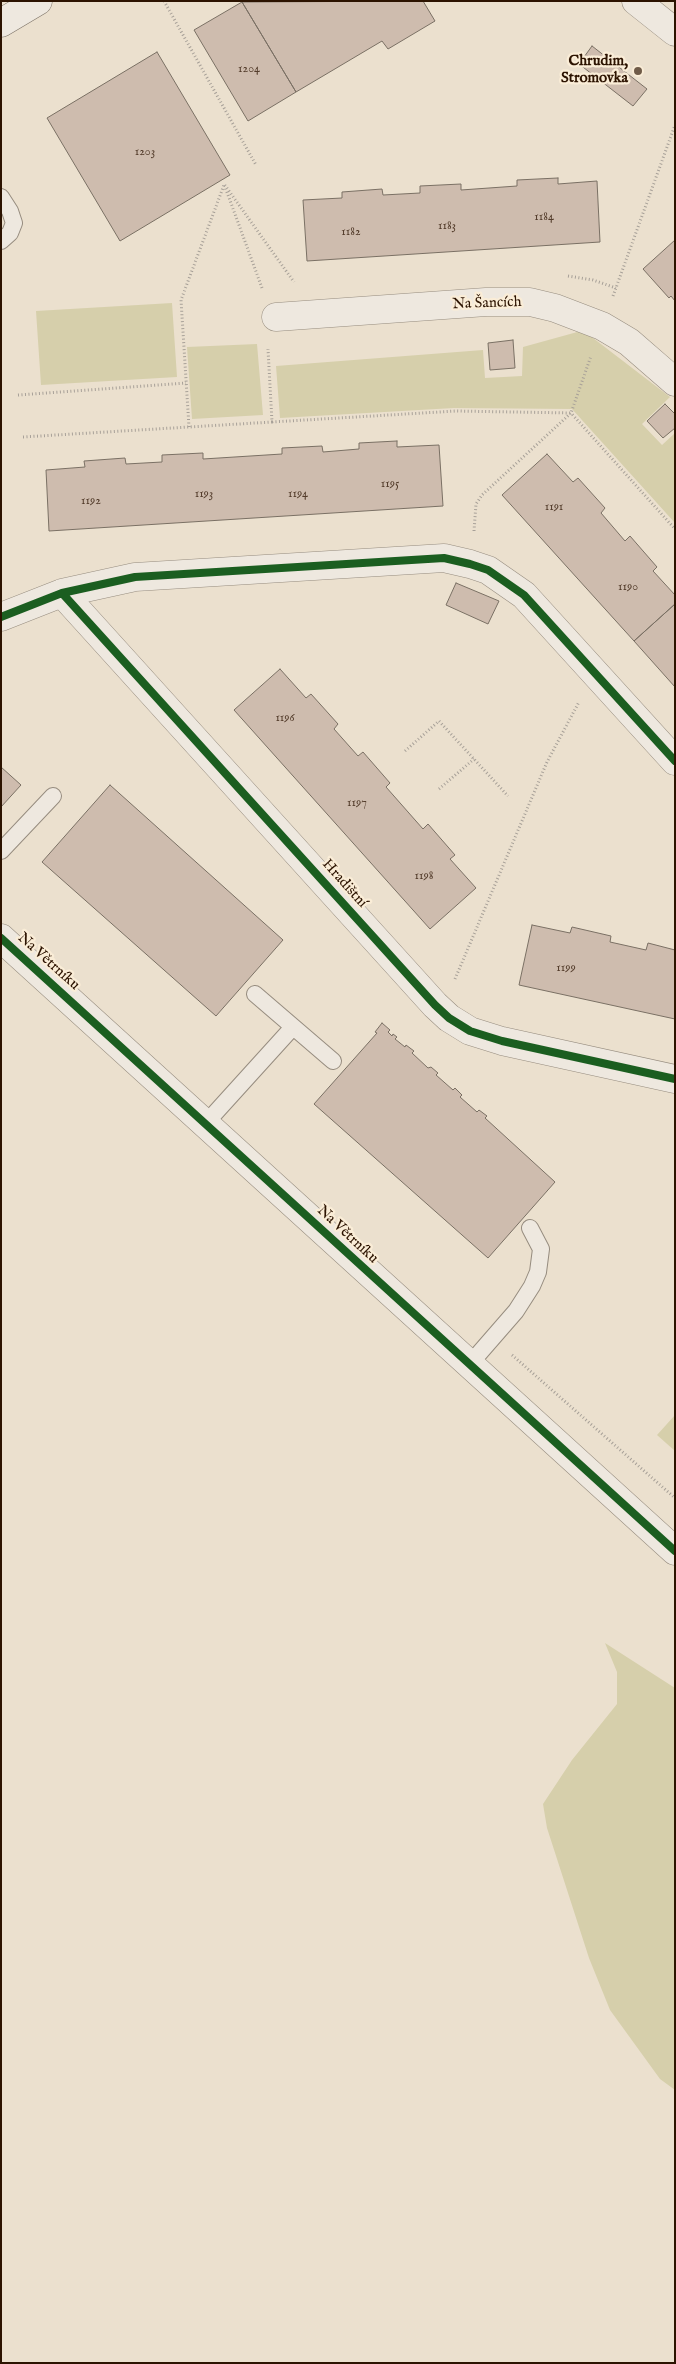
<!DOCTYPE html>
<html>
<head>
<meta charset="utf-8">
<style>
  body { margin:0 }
  #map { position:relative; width:676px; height:2364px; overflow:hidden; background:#ebe0ce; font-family:"IM FELL English",serif }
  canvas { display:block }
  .frame { position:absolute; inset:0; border:2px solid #2c1300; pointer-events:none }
</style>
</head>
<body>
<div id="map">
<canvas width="676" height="2364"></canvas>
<div class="frame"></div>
</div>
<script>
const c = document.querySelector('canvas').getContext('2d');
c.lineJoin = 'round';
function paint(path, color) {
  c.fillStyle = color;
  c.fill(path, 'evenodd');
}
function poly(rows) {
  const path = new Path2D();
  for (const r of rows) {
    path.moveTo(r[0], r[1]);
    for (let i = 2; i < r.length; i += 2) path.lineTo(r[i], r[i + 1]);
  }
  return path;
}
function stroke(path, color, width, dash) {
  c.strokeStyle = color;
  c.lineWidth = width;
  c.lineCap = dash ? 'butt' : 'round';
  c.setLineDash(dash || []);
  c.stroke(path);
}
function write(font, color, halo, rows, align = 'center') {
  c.font = font + ' "IM FELL English",serif';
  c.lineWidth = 4.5;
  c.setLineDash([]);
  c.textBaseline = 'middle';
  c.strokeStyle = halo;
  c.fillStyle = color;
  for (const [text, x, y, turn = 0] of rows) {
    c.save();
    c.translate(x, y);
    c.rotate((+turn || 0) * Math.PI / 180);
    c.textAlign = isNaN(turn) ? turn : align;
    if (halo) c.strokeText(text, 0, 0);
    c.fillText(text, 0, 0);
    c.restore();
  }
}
paint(poly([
  [172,303,177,377,41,385,36,311],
  [581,331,593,338,670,397,642,424,662,445,675,433,675,523,572,409,454,408,280,418,276,366,483,350,485,378,522,376,523,347],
  [257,344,263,415,192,419,187,347],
  [675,1415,675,1451,657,1435],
  [605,1643,675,1688,675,2090,660,2079,610,2010,589,1958,547,1828,543,1804,572,1760,617,1704,617,1672]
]), '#d6cfab');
const building = poly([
  [423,1,435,21,388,49,382,41,296,92,242,2,423,1],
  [242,2,296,92,248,121,194,30,242,2],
  [592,46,647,89,633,106,579,64,592,46],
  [157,52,230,175,120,241,47,118,157,52],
  [558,178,558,184,597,181,600,242,307,261,303,200,342,198,342,192,382,189,383,195,420,193,420,186,461,184,461,190,517,186,517,180,558,178],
  [675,240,675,301,671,296,669,298,643,269,675,240],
  [513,340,515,368,490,370,488,343,513,340],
  [665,404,675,414,675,428,663,438,647,421,665,404],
  [397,441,397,447,439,445,443,506,49,531,46,470,85,467,84,461,125,458,126,464,162,462,162,455,203,453,203,459,282,454,282,448,322,446,323,452,359,449,359,443,397,441],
  [547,454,573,482,578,478,605,508,601,513,625,541,630,536,657,567,653,571,675,595,675,604,634,641,502,495,547,454],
  [456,583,499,601,488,624,446,605,456,583],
  [675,604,675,687,634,641,675,604],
  [280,669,306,698,311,694,338,724,334,729,358,756,363,752,390,783,386,787,423,829,428,824,455,855,450,859,476,888,430,929,234,710,280,669],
  [1,767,21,785,1,807,1,767],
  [110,785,283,940,216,1016,42,862,110,785],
  [532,925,570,933,572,927,611,936,610,942,646,950,648,943,675,950,675,1019,519,985,532,925],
  [382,1023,390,1030,388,1032,392,1036,393,1034,397,1037,395,1039,405,1047,406,1045,414,1051,412,1053,428,1068,431,1067,438,1073,436,1075,453,1090,455,1088,462,1095,460,1097,477,1112,479,1110,487,1116,485,1118,555,1182,488,1258,314,1104,377,1033,375,1032,382,1023]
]);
paint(building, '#cebcae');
stroke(building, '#7a7064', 1);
const service = poly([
  [1,197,10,211,14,223,10,233,1,241],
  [1,851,53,796],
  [255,994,333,1061],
  [206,1123,293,1027],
  [469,1365,516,1311,532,1286,538,1272,541,1249,530,1228]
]);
const minor = poly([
  [276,317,486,302,530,302,555,308,602,326,629,342,675,382],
  [62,593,135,577,444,558,470,564,488,570,524,595,675,761],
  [1,617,62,593,435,1005,449,1018,470,1031,502,1041,675,1079],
  [1,938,675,1551]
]);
const tertiary = poly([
  [636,1,675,32]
]);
const secondary = poly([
  [1,23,38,1]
]);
stroke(service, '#968c7f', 18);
stroke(minor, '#968c7f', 29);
stroke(tertiary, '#968c7f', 29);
stroke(secondary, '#7a7064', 29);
stroke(poly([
  [164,1,256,165],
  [568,276,593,280,616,288],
  [262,288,224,184,294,282],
  [613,296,675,125],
  [18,395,186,383],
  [272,422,456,411,571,413,591,356],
  [189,427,181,300,224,185],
  [23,437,272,422,268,349],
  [474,531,476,504,482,495,571,413,675,529],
  [405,751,439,721,508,796],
  [439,789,474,759],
  [455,979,547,762,579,702],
  [512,1355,675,1498]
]), '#a7a098', 3, [1, 2.5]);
stroke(service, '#eee8df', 16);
stroke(minor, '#eee8df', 28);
stroke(tertiary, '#eee8df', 28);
stroke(secondary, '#eee8df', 28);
stroke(poly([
  [62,593,135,577,444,558,470,564,488,570,524,595,675,761],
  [1,617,62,593,435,1005,449,1018,470,1031,502,1041,675,1079],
  [1,938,675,1551]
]), '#1b5e20', 8);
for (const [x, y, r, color] of [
  [638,71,5,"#6f5b48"]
]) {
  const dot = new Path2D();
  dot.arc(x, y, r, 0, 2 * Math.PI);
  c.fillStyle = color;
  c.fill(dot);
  stroke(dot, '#faedd7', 2);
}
write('12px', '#543d2c', null, [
  ["1204",249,70],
  ["1203",145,153],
  ["1184",544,218],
  ["1183",447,227],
  ["1182",351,233],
  ["1195",390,485],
  ["1193",204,495],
  ["1194",298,495],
  ["1192",91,502],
  ["1191",554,508],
  ["1190",628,588],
  ["1196",285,719],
  ["1197",357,804],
  ["1198",424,877],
  ["1199",566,969]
]);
write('bold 15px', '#2c1300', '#faedd7', [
  ["Chrudim,",628,62],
  ["Stromovka",628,79]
], 'right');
write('15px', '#2c1300', '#faedd7', [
  ["Na Šancích",487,304,-2],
  ["Hradištní",344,884,48],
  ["Na Větrníku",48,962,42],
  ["Na Větrníku",347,1235,43]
]);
</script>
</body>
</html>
